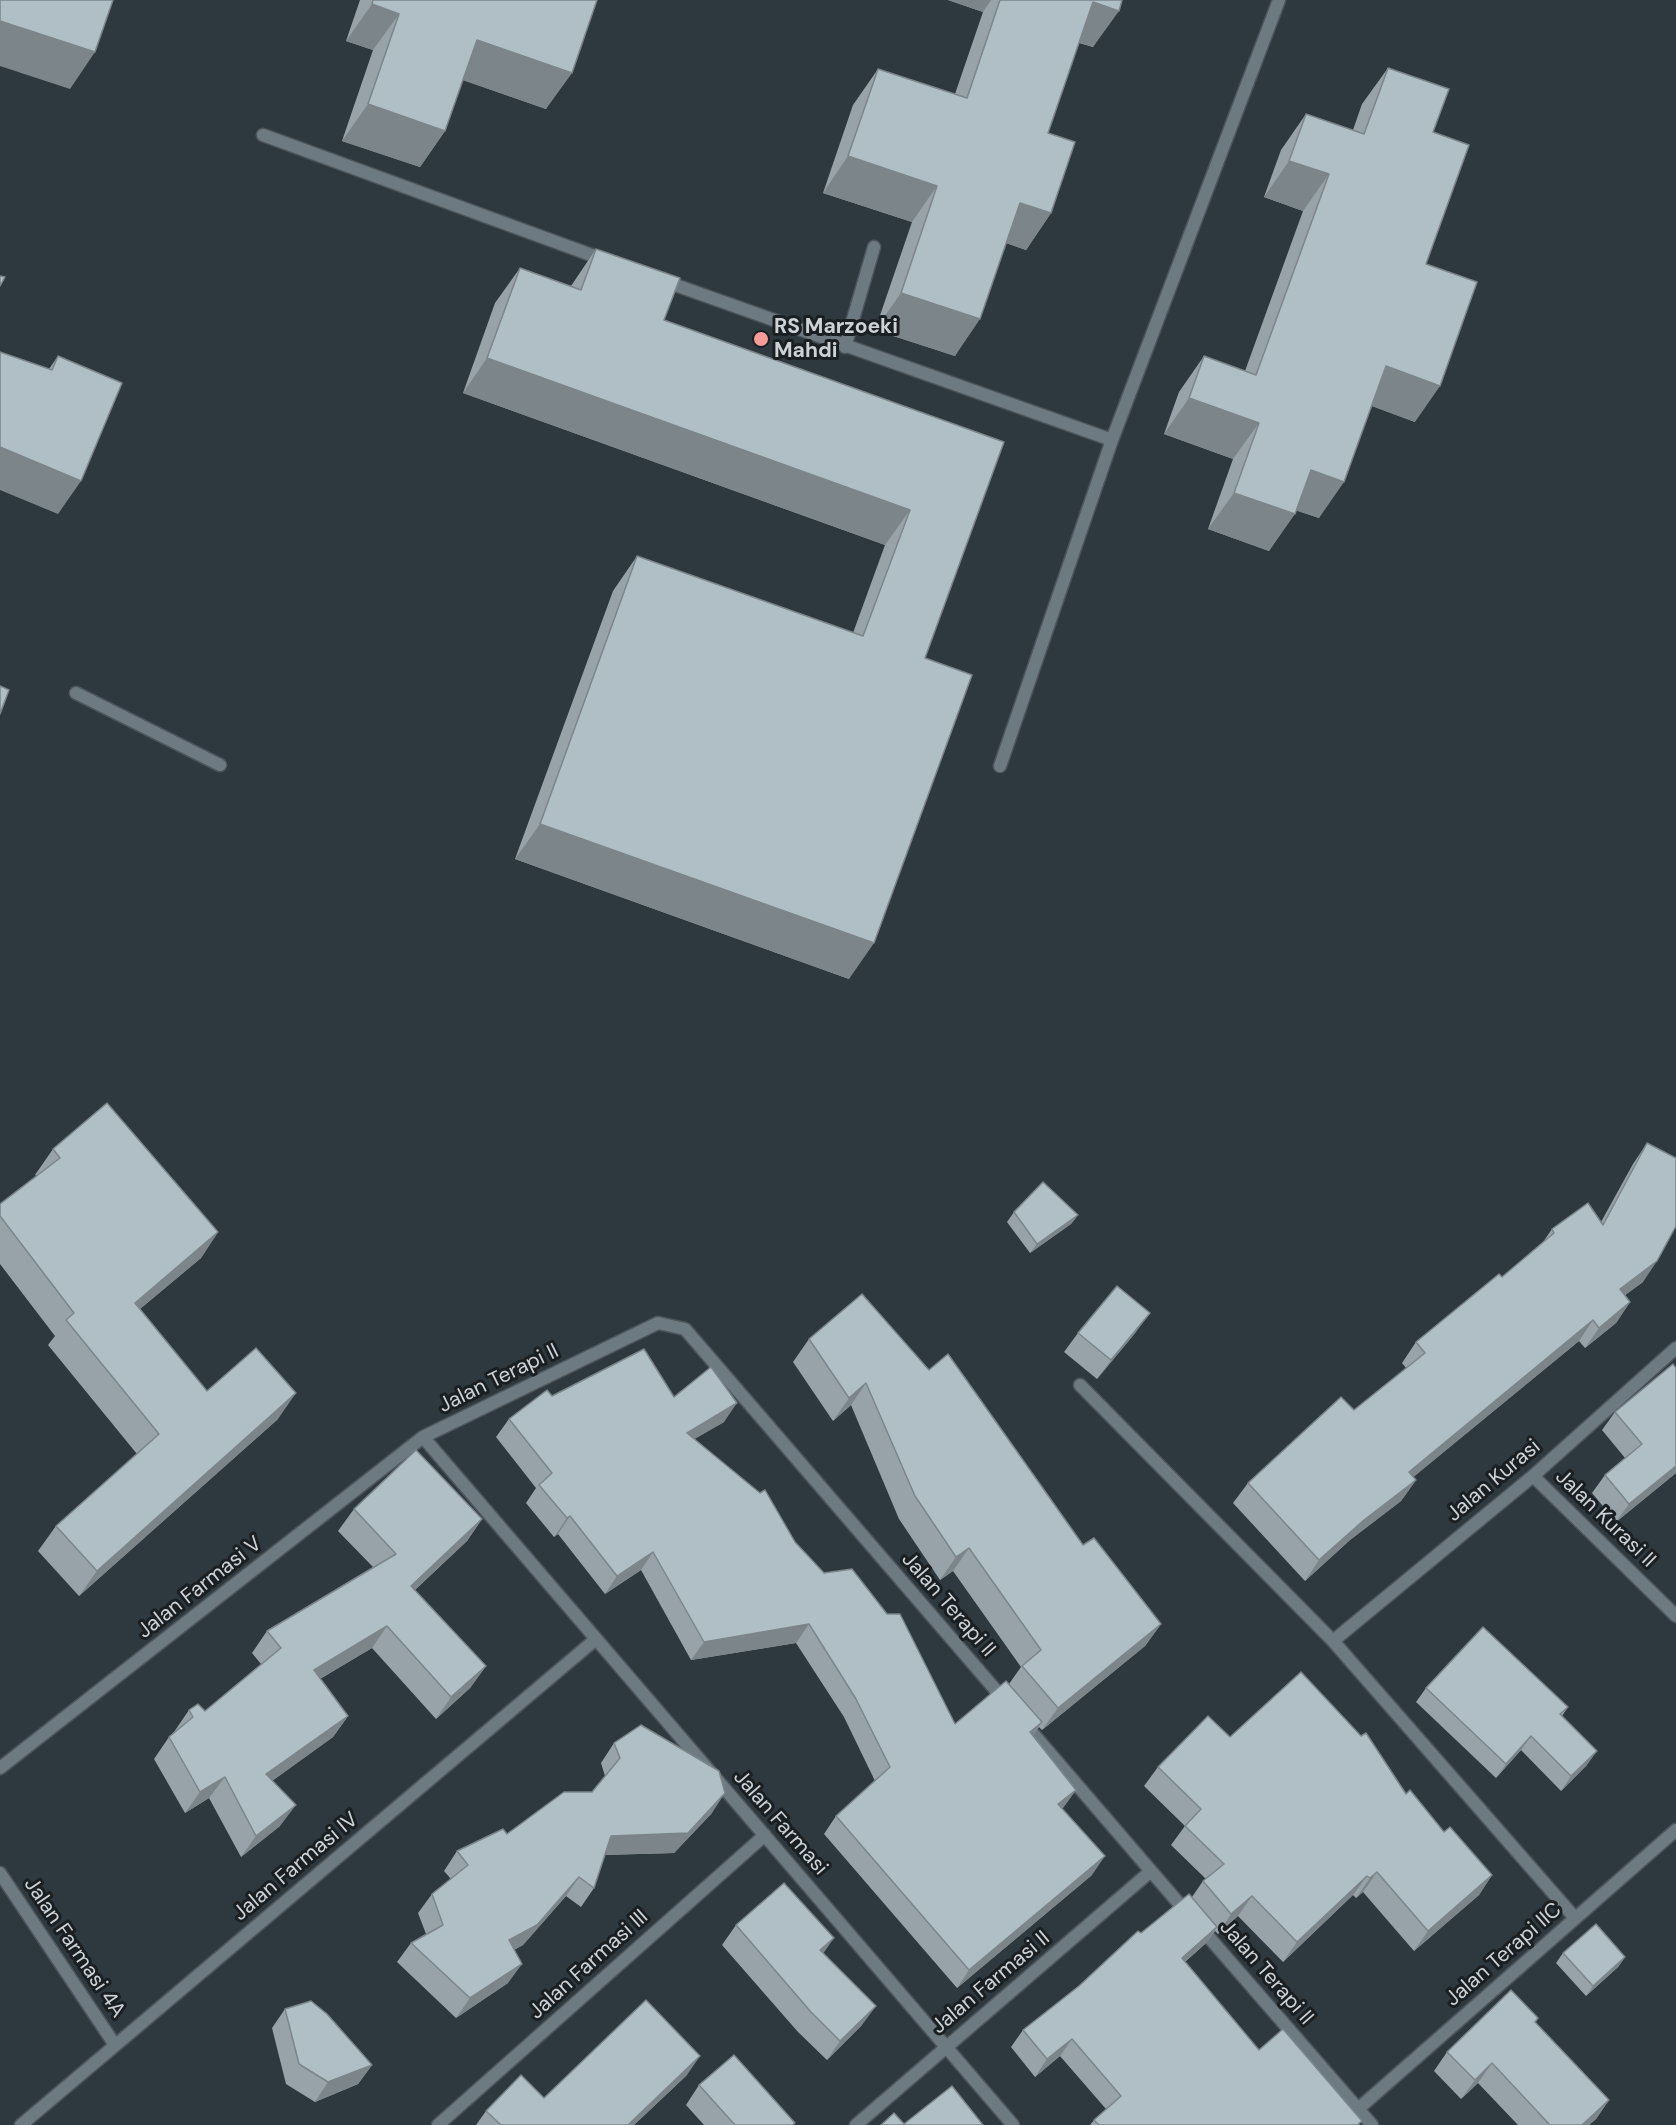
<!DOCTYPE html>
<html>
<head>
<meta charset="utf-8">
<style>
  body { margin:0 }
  canvas { display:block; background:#2e393f }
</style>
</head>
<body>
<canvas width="1676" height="2125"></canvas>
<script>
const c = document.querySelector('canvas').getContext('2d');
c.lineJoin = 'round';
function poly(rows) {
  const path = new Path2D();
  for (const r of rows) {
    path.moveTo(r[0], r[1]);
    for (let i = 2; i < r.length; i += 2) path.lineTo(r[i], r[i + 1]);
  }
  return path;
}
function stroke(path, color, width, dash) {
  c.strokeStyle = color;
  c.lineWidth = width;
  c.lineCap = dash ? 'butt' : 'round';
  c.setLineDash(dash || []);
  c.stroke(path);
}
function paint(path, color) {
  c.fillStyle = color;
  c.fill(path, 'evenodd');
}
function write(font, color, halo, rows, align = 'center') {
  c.font = font + ' "DM Sans",sans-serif';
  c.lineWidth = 6;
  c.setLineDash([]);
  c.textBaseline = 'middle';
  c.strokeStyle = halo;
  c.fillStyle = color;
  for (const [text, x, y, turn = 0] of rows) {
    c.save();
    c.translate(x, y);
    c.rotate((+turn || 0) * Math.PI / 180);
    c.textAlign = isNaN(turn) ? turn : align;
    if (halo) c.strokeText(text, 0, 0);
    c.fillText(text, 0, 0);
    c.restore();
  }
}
const lane = poly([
  [263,135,605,260],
  [664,281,1112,440],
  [845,347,874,247],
  [76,693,220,765],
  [1000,766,1112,440,1279,0]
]);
const street = poly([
  [1080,1385,1333,1641],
  [423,1437,1013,2125],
  [1533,1476,1676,1616],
  [1023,1722,1188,1914],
  [0,1768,423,1437,658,1323,685,1329,1006,1702],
  [0,1873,115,2045],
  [1575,1918,1333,1641,1533,1476,1676,1348],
  [1200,1927,1372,2125],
  [1358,2109,1676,1830],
  [21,2125,596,1639],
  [438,2125,765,1835],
  [856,2125,1151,1871]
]);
stroke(lane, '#4c555b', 15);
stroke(street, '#4c555b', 15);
stroke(lane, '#6e7a81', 12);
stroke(street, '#6e7a81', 12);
paint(poly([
  [360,0,597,0,546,109,463,80,445,131,420,167,342,141,373,50,346,41],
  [948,0,1122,0,1093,47,1079,43,1048,133,1051,213,1026,250,1006,243,955,356,875,330,912,222,823,193,853,105,878,69,955,94,983,12],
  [1388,68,1433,132,1426,264,1415,422,1372,406,1319,518,1296,510,1269,551,1208,529,1233,459,1164,434,1179,392,1204,356,1245,371,1303,211,1264,197,1281,150,1306,114,1353,130,1362,104],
  [596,249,664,320,1004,442,925,658,849,979,515,859,613,591,637,556,853,633,885,545,463,393,495,303,520,268,571,286],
  [58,356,58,514,49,369],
  [1647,1143,1643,1282,1625,1295,1630,1302,1616,1323,1585,1348,1579,1341,1413,1477,1416,1480,1401,1501,1350,1540,1305,1581,1233,1503,1248,1483,1354,1410,1406,1368,1402,1363,1416,1342,1502,1277,1543,1242,1552,1229,1601,1222,1633,1164],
  [53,1149,218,1232,201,1258,140,1309,207,1391,278,1419,79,1596,38,1551,56,1526,137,1454,48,1345,55,1336,0,1264,0,1204,37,1176,35,1175],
  [1014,1212,1078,1215,1071,1224,1030,1253,1007,1222],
  [1136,1332,1097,1379,1064,1352,1078,1333],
  [809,1339,929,1370,1083,1545,1161,1624,1145,1646,1042,1730,1039,1727,1033,1735,1076,1790,1062,1809,1092,1875,957,1988,824,1834,836,1816,875,1781,844,1717,796,1643,691,1660,641,1570,605,1594,558,1534,554,1537,526,1503,536,1488,496,1437,509,1419,552,1396,674,1397,724,1422,694,1439,795,1542,955,1724,1009,1684,1021,1667,953,1571,940,1580,899,1519,851,1405,833,1421,793,1362],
  [1615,1412,1676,1473,1616,1522,1592,1493,1605,1475,1625,1458,1602,1430],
  [354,1509,482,1519,467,1541,415,1590,486,1666,470,1688,436,1719,372,1648,320,1679,348,1716,333,1737,272,1781,280,1826,241,1857,209,1798,185,1813,154,1759,169,1737,174,1732,189,1710,205,1711,261,1664,252,1653,267,1631,373,1567,338,1531],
  [1426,1688,1568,1707,1562,1716,1587,1765,1561,1791,1521,1750,1496,1778,1416,1702],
  [1230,1737,1406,1794,1444,1832,1492,1875,1479,1895,1414,1951,1363,1892,1356,1898,1353,1895,1283,1962,1238,1916,1218,1934,1215,1931,1205,1944,1185,1962,1259,2050,1362,2121,1359,2125,1090,2125,1094,2120,1106,2109,1060,2056,1035,2077,1011,2047,1023,2030,1079,1986,1141,1933,1192,1897,1203,1881,1206,1879,1171,1845,1185,1826,1144,1786,1158,1767],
  [614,1743,712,1813,674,1853,605,1855,594,1888,581,1907,566,1896,523,1945,514,1950,508,1983,456,2018,397,1962,411,1943,426,1934,418,1913,432,1894,451,1879,444,1871,457,1851,507,1834,592,1792,605,1776,601,1763],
  [736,1925,823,1953,862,2025,827,2060,798,2032,722,1945],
  [1563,1953,1625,1957,1618,1967,1586,1996,1556,1963],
  [285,2009,372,2065,358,2084,315,2102,286,2084,272,2028],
  [1538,2018,1535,2022,1609,2100,1596,2119,1589,2125,1518,2125,1478,2083,1461,2099,1434,2071,1447,2052],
  [687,2075,634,2125,476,2125,486,2111,544,2098],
  [699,2085,793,2125,704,2125,686,2105]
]), '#97a3a9');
paint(poly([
  [948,0,991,0,983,12],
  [1093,2,1119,11,1093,47,1068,39],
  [372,4,399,14,373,50,346,41],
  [0,21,95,52,70,89,0,66],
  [477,40,572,73,546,109,451,76],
  [368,104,445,131,420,167,342,141],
  [848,156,937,186,912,222,823,193],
  [1289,161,1329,174,1303,211,1264,197],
  [1020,203,1051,213,1026,250,995,239],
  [901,293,980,319,955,356,875,330],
  [487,358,910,510,885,545,463,393],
  [1386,366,1440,386,1415,422,1361,402],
  [1189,398,1259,423,1233,459,1164,434],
  [0,447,81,481,58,514,0,490],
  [1311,470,1344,482,1319,518,1285,507],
  [1234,493,1295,514,1269,551,1208,529],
  [540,824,874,943,849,979,515,859],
  [1078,1215,1071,1224,1030,1253,1037,1244],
  [218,1232,201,1258,117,1328,135,1303],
  [1657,1261,1643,1282,1605,1310,1620,1289],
  [1630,1302,1616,1323,1585,1348,1599,1328],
  [1150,1313,1136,1332,1097,1379,1111,1360],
  [1593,1320,1579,1341,1394,1493,1409,1472],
  [866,1383,851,1405,833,1421,849,1398],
  [296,1393,278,1419,79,1596,97,1571],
  [737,1403,724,1422,674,1451,687,1433],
  [1676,1466,1676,1473,1616,1522,1629,1504],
  [1416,1480,1401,1501,1350,1540,1305,1581,1319,1560,1364,1520],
  [570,1516,558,1534,554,1537,567,1518],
  [482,1519,467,1541,396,1607,411,1586],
  [969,1548,953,1571,940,1580,956,1557],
  [653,1552,641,1570,605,1594,617,1576],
  [809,1624,796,1643,691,1660,704,1642],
  [1161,1624,1145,1646,1042,1730,1058,1708],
  [387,1626,372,1648,299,1691,314,1670],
  [486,1666,470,1688,436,1719,451,1697],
  [348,1716,333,1737,251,1796,266,1774],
  [1042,1722,1029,1741,1030,1732],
  [1531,1736,1521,1750,1496,1778,1506,1764],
  [1597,1751,1587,1765,1561,1791,1571,1776],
  [225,1777,209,1798,185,1813,200,1792],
  [1076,1790,1063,1808,1045,1823,1058,1804],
  [725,1793,712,1813,674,1853,598,1855,611,1836],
  [296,1805,280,1826,241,1857,256,1836],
  [1105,1856,1092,1875,957,1988,969,1970],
  [1377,1872,1363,1892,1356,1898,1370,1878],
  [1492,1875,1479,1895,1414,1951,1428,1931],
  [1367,1876,1353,1895,1283,1962,1297,1942],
  [579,1877,566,1896,523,1945,495,1960,509,1940],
  [1252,1896,1238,1916,1218,1934,1231,1914],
  [1217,1927,1205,1944,1170,1975,1182,1958],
  [834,1938,820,1958,820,1950],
  [1625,1957,1618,1967,1586,1996,1593,1986],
  [522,1964,508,1983,456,2018,470,1998],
  [876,2006,862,2025,827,2060,840,2041],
  [1072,2039,1060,2056,1035,2077,1047,2059],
  [700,2056,687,2075,634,2125,628,2125],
  [1492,2063,1478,2083,1461,2099,1475,2080],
  [372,2065,358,2084,315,2102,328,2082],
  [1609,2100,1596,2119,1589,2125,1582,2125]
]), '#7b858a');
const building = poly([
  [0,0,113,0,95,52,0,21,0,0],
  [373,0,597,0,572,73,477,40,445,131,368,104,399,14,372,4,373,0],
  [1000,0,1122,0,1119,11,1093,2,1048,133,1075,142,1051,213,1020,203,980,319,901,293,937,186,848,156,878,69,967,98,1000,0],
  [1388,68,1449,89,1433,132,1469,145,1426,264,1477,282,1440,386,1386,366,1344,482,1311,470,1295,514,1234,493,1259,423,1189,398,1204,356,1256,375,1329,174,1289,161,1306,114,1364,134,1388,68],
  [596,249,680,278,664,320,1004,442,925,658,972,675,874,943,540,824,637,556,863,636,910,510,487,358,520,268,581,290,596,249],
  [0,276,5,277,0,286,0,276],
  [0,352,52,370,58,356,122,383,81,481,0,447,0,352],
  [0,686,9,690,0,714,0,686],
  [107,1103,218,1232,135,1303,207,1391,256,1348,296,1393,97,1571,56,1526,159,1434,66,1320,74,1313,0,1216,0,1204,60,1158,53,1149,107,1103],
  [1647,1143,1676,1158,1676,1226,1657,1261,1620,1289,1630,1302,1599,1328,1593,1320,1409,1472,1416,1480,1364,1520,1319,1560,1248,1483,1341,1397,1354,1410,1425,1353,1416,1342,1499,1274,1502,1277,1554,1233,1552,1229,1588,1203,1603,1225,1647,1143],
  [1043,1182,1078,1215,1037,1244,1014,1212,1043,1182],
  [1117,1286,1150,1313,1111,1360,1078,1333,1117,1286],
  [862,1294,929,1370,948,1354,1083,1545,1094,1538,1161,1624,1058,1708,1022,1666,1041,1650,969,1548,956,1557,915,1496,866,1383,849,1398,809,1339,862,1294],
  [644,1349,674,1397,711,1367,737,1403,687,1433,760,1493,765,1490,795,1542,824,1573,852,1569,887,1614,900,1614,955,1724,1006,1681,1042,1722,1030,1732,1076,1790,1058,1804,1105,1856,969,1970,836,1816,890,1767,856,1699,809,1624,704,1642,653,1552,617,1576,570,1516,567,1518,539,1485,552,1473,509,1419,547,1390,552,1396,644,1349],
  [1673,1364,1676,1368,1676,1466,1629,1504,1605,1475,1642,1444,1615,1412,1673,1364],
  [416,1450,482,1519,411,1586,486,1666,451,1697,387,1626,314,1670,348,1716,266,1774,296,1805,256,1836,225,1777,200,1792,169,1737,193,1717,189,1710,198,1704,205,1711,281,1648,267,1631,396,1554,354,1509,416,1450],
  [1483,1627,1568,1707,1560,1714,1597,1751,1571,1776,1531,1736,1506,1764,1426,1688,1483,1627],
  [1301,1672,1361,1736,1366,1733,1406,1794,1410,1790,1444,1832,1450,1827,1492,1875,1428,1931,1377,1872,1370,1878,1367,1876,1297,1942,1252,1896,1231,1914,1203,1881,1224,1864,1185,1826,1201,1809,1158,1767,1208,1716,1230,1737,1301,1672],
  [641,1725,719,1771,725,1793,688,1833,611,1836,594,1888,579,1877,537,1925,509,1940,522,1964,470,1998,411,1943,443,1925,432,1894,468,1865,457,1851,503,1829,507,1834,564,1792,592,1792,620,1758,614,1743,641,1725],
  [784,1883,834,1938,820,1950,876,2006,840,2041,811,2012,736,1925,784,1883],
  [1189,1894,1217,1927,1182,1958,1259,2050,1283,2029,1362,2121,1357,2125,1099,2125,1094,2120,1121,2096,1072,2039,1047,2059,1023,2030,1079,1986,1138,1931,1141,1933,1189,1894],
  [1596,1924,1625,1957,1593,1986,1563,1953,1596,1924],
  [1511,1990,1538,2018,1535,2022,1609,2100,1582,2125,1550,2125,1492,2063,1475,2080,1447,2052,1511,1990],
  [646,2000,700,2056,628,2125,501,2125,486,2111,521,2075,544,2098,646,2000],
  [311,2001,327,2014,372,2065,328,2082,299,2064,285,2009,311,2001],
  [734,2055,795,2123,792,2125,735,2125,699,2085,734,2055],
  [952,2086,983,2125,881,2125,894,2113,904,2124,952,2086]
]);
paint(building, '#b0bec5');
stroke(building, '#7b858a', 1.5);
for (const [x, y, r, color] of [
  [761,339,8,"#f59b98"]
]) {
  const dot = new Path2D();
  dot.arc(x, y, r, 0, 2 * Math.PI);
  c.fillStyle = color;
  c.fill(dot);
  stroke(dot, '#1a1f22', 2);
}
write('bold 21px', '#ccd2d6', '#1a1f22', [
  ["RS Marzoeki",774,327],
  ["Mahdi",774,351]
], 'left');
write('21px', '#ccd2d6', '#1a1f22', [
  ["Jalan Terapi II",499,1379,-26],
  ["Jalan Kurasi",1494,1481,-40],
  ["Jalan Kurasi II",1605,1519,44],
  ["Jalan Farmasi V",200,1588,-38],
  ["Jalan Terapi II",948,1605,49],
  ["Jalan Farmasi",780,1823,49],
  ["Jalan Farmasi IV",296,1867,-40],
  ["Jalan Farmasi 4A",74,1948,56],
  ["Jalan Terapi IIC",1504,1955,-41],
  ["Jalan Farmasi III",589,1965,-42],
  ["Jalan Terapi II",1266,1973,49],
  ["Jalan Farmasi II",991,1983,-40]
]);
</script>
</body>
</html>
